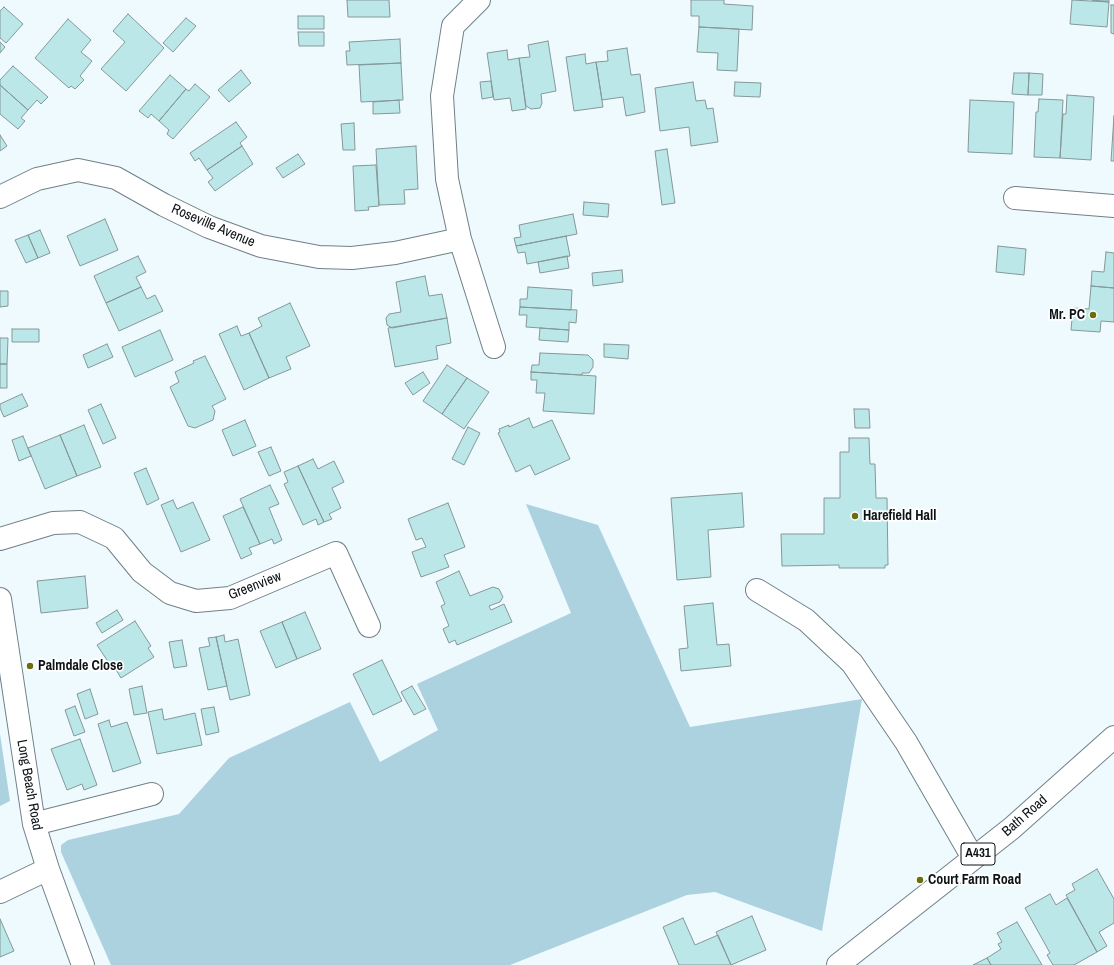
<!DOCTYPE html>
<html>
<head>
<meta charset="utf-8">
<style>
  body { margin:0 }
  canvas { display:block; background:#effaff }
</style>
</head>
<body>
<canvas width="1114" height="965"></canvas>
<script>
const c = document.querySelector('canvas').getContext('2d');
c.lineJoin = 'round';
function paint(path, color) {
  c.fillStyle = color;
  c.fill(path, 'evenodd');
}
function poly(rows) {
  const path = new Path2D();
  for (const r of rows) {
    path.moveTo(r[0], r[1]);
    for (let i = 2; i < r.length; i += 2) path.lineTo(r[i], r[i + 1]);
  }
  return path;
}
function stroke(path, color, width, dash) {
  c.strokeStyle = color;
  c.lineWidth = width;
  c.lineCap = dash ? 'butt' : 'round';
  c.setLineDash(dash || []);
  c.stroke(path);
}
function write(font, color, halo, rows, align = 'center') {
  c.font = font + ' "Archivo Narrow",sans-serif';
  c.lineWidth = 3.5;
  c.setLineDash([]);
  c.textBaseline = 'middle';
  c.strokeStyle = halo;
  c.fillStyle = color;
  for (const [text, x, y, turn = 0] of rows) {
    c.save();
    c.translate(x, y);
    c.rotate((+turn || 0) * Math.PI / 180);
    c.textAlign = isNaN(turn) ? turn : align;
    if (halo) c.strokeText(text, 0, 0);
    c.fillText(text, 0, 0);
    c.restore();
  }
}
paint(poly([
  [526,504,598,525,690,727,862,699,822,931,715,892,687,895,510,965,111,965,61,852,61,845,68,840,179,814,229,758,350,702,380,762,438,730,417,684,571,613],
  [0,734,10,801,0,806]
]), '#acd2e0');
const building = poly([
  [347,0,389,0,390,17,348,17,347,0],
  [691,0,724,0,724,4,753,6,752,30,699,27,699,16,691,16,691,0],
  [1072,0,1109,2,1107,27,1070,24,1072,0],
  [1092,0,1109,0,1109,2,1092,0],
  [1111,5,1114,5,1114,34,1111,33,1111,5],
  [4,7,23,24,6,43,0,38,0,11,4,7],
  [128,14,164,48,126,91,101,69,125,42,113,31,128,14],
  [298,16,324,16,324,29,298,29,298,16],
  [186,18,196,26,173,52,163,43,186,18],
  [68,19,91,40,81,52,92,61,80,76,84,80,75,89,71,86,69,88,35,58,68,19],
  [699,27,739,29,737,71,717,70,718,53,697,52,699,27],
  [298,32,324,32,324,46,299,46,298,32],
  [400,39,401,63,347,65,346,51,350,51,349,42,400,39],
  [548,41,556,91,541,94,542,103,540,108,531,109,526,106,519,58,530,57,528,45,548,41],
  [0,42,5,47,0,53,0,42],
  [627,48,631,75,640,74,645,112,626,116,623,97,602,100,596,62,608,61,607,51,627,48],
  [507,50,508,60,519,58,526,109,512,111,510,98,494,100,487,53,507,50],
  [585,54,586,64,596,62,603,107,574,111,566,57,585,54],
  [401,63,403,100,361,102,359,65,401,63],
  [13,66,48,97,41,104,37,100,28,110,0,85,0,80,13,66],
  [241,70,251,83,229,102,218,90,241,70],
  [1014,73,1029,73,1028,95,1012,94,1014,73],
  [1029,73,1043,74,1042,95,1028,95,1029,73],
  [170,75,186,89,159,121,151,114,148,118,139,111,170,75],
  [491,81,493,97,482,99,480,82,491,81],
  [693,82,696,101,705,100,707,109,713,108,718,142,691,146,689,127,660,131,655,88,693,82],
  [735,82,761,83,760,97,734,96,735,82],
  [195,84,210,97,173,139,167,134,169,130,159,121,186,89,189,91,195,84],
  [0,85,28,110,21,118,25,121,18,129,0,114,0,85],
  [1067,95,1094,97,1091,160,1060,158,1063,114,1066,114,1067,95],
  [1039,99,1063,100,1060,158,1034,157,1036,112,1038,112,1039,99],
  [399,100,400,113,373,114,373,102,399,100],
  [970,100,1014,102,1012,154,968,152,970,100],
  [1114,116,1114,161,1111,161,1114,116],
  [236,122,247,137,240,143,242,146,207,170,199,158,195,161,190,153,236,122],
  [354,123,355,150,343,150,341,124,354,123],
  [0,135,7,146,0,151,0,135],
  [242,146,253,164,215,191,208,182,213,178,207,170,242,146],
  [416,146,418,189,404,190,405,204,379,205,376,149,416,146],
  [667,149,675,203,662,205,655,151,667,149],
  [298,154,305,164,283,178,276,168,298,154],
  [376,165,379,206,368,207,369,210,355,211,353,166,376,165],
  [584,202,609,204,608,217,583,215,584,202],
  [573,214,577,234,516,246,514,238,521,237,519,225,573,214],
  [105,219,118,250,80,266,67,236,105,219],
  [40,230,50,253,38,258,28,235,40,230],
  [28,235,38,258,26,263,15,240,28,235],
  [566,236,570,256,527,264,525,252,518,253,516,246,566,236],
  [998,246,1026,249,1024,275,996,272,998,246],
  [1106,252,1114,253,1114,288,1091,286,1092,271,1104,272,1106,252],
  [138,256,146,272,136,277,141,287,106,303,94,276,138,256],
  [567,256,569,268,540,273,538,262,567,256],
  [622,270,623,282,593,286,592,273,622,270],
  [425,276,429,296,442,294,447,318,392,328,387,325,386,318,389,314,401,312,396,282,425,276],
  [1091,286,1114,288,1114,322,1101,321,1100,332,1071,330,1073,308,1089,309,1091,286],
  [141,287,147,299,155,295,163,311,119,331,106,303,141,287],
  [528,287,572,290,571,310,520,307,520,299,527,299,528,287],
  [0,291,8,291,8,306,0,307,0,291],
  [290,303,310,346,286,357,291,369,269,378,249,333,262,326,258,318,290,303],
  [520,307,577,310,576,323,569,322,569,330,526,327,527,315,519,315,520,307],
  [447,318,451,343,436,346,438,359,395,367,388,328,447,318],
  [237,326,241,336,249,333,269,378,244,390,219,334,237,326],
  [540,328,569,330,568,342,539,340,540,328],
  [12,329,39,329,39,342,12,342,12,329],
  [160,330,173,360,135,377,122,347,160,330],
  [0,338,8,338,7,364,0,364,0,338],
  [107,344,113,357,88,368,83,355,107,344],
  [604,344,629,345,628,359,604,357,604,344],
  [540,353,588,355,593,360,593,367,589,373,582,373,582,375,531,372,532,365,539,365,540,353],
  [205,356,226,399,212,406,215,411,213,420,195,428,188,426,170,387,179,382,175,372,194,363,193,361,205,356],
  [0,364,7,364,7,388,0,388,0,364],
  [447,365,467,378,442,414,423,401,447,365],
  [423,372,430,383,413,395,405,383,423,372],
  [531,372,596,376,594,414,543,411,545,393,536,393,537,380,531,380,531,372],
  [467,378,489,392,464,429,442,414,467,378],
  [22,394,28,406,4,417,0,408,0,404,22,394],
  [101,404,116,438,103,444,88,410,101,404],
  [854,409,869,409,870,428,855,428,854,409],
  [529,418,533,428,552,420,570,459,535,475,530,465,516,472,498,433,500,432,499,429,509,425,509,427,529,418],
  [245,420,256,446,233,456,222,430,245,420],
  [84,425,101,467,77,476,60,435,84,425],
  [468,427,480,433,464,465,452,459,468,427],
  [60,435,77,476,45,489,28,448,60,435],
  [23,436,31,456,19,461,12,440,23,436],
  [849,438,869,438,870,464,875,464,876,498,887,498,888,565,885,565,885,568,839,568,839,565,782,566,781,534,824,534,824,498,840,498,840,452,849,452,849,438],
  [271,447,281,471,269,476,258,452,271,447],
  [313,459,318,469,334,461,344,482,332,488,341,508,329,514,332,519,324,522,298,466,313,459],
  [298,466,324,522,318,525,316,519,303,525,284,484,288,482,284,472,298,466],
  [146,468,159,499,147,505,134,473,146,468],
  [270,485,279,504,269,508,282,540,274,544,272,539,260,544,240,499,270,485],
  [742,493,744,527,708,530,711,577,677,580,671,498,742,493],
  [173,500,177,509,193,502,210,540,181,552,161,505,173,500],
  [448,503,465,547,444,555,449,567,421,577,412,552,426,547,422,538,416,540,408,519,448,503],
  [243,507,260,544,249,548,252,554,241,559,223,516,243,507],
  [459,571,470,596,493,587,499,589,503,597,500,602,489,606,491,610,504,604,512,622,457,645,455,640,449,643,443,629,449,626,441,606,445,604,436,582,459,571],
  [85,576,88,608,41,613,37,581,85,576],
  [713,603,717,645,729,644,731,666,681,671,679,649,688,648,684,606,713,603],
  [117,610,123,620,102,633,96,623,117,610],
  [305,612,321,649,297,659,282,622,305,612],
  [135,621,151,646,148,648,154,657,121,678,115,668,113,669,97,645,135,621],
  [282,622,297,659,276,668,260,631,282,622],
  [224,635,225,642,238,639,250,695,230,700,216,637,224,635],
  [216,637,227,686,208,690,199,648,210,646,208,638,216,637],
  [182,640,187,666,174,668,169,642,182,640],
  [382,660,402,701,373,715,353,674,382,660],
  [142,686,147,713,134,715,129,689,142,686],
  [412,686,426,709,414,715,401,692,412,686],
  [90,689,98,714,85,719,77,694,90,689],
  [75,706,85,732,74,736,65,710,75,706],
  [214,707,219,732,206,735,201,709,214,707],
  [162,709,164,720,195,713,202,745,157,754,148,712,162,709],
  [109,720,111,727,127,722,141,763,113,772,98,724,109,720],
  [80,739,97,785,84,790,82,784,67,790,51,749,80,739],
  [1097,869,1114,899,1114,923,1099,932,1107,946,1097,952,1066,895,1075,890,1072,884,1097,869],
  [1050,894,1056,905,1067,898,1097,952,1074,965,1053,965,1047,955,1050,953,1025,908,1050,894],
  [752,916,766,950,731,965,716,932,752,916],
  [683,918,695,945,718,935,731,965,679,965,663,927,683,918],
  [0,919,14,951,0,957,0,919],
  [1017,922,1042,965,991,965,987,958,1001,949,998,944,1002,942,997,933,1017,922],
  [987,958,991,965,973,965,987,958]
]);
paint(building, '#bce7e9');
stroke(building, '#849899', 1);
const minor = poly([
  [479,0,453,26,442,96,447,179,460,239,494,347],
  [0,197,37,179,78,170,116,178,164,205,209,227,261,246,319,257,352,258,395,253,460,239],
  [1015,198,1114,206],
  [0,539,53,523,80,522,114,538,142,572,170,593,196,601,230,598,336,553,369,626],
  [757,590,806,620,852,663,906,742,973,858],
  [0,599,34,824,48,869,83,965],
  [34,824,152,794],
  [0,892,48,869]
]);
const major = poly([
  [838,965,1012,828,1114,737]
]);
stroke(minor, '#6f8187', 24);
stroke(major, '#6f8187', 24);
stroke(minor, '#fff', 22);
stroke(major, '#fff', 22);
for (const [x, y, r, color] of [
  [1093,315,4,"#6c6d0e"],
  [855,516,4,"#6c6d0e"],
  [30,666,4,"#6c6d0e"],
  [920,880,4,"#6c6d0e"]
]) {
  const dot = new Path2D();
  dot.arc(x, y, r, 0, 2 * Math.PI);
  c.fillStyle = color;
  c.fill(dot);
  stroke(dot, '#fff', 1.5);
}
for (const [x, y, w] of [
  [978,854,34]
]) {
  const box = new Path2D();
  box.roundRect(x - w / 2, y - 11, w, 22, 3);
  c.fillStyle = '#fff';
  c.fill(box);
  stroke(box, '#0c1215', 1);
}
write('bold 13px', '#0c1215', null, [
  ["A431",978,854]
]);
write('14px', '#0c1215', '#fff', [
  ["Roseville Avenue",213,226,23],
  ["Greenview",255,586,-21],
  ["Long Beach Road",29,785,80],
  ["Bath Road",1025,816,-41]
]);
write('bold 14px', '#0c1215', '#fff', [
  ["Mr. PC",1085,315,"right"],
  ["Harefield Hall",863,516],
  ["Palmdale Close",38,666],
  ["Court Farm Road",928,880]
], 'left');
</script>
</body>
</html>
